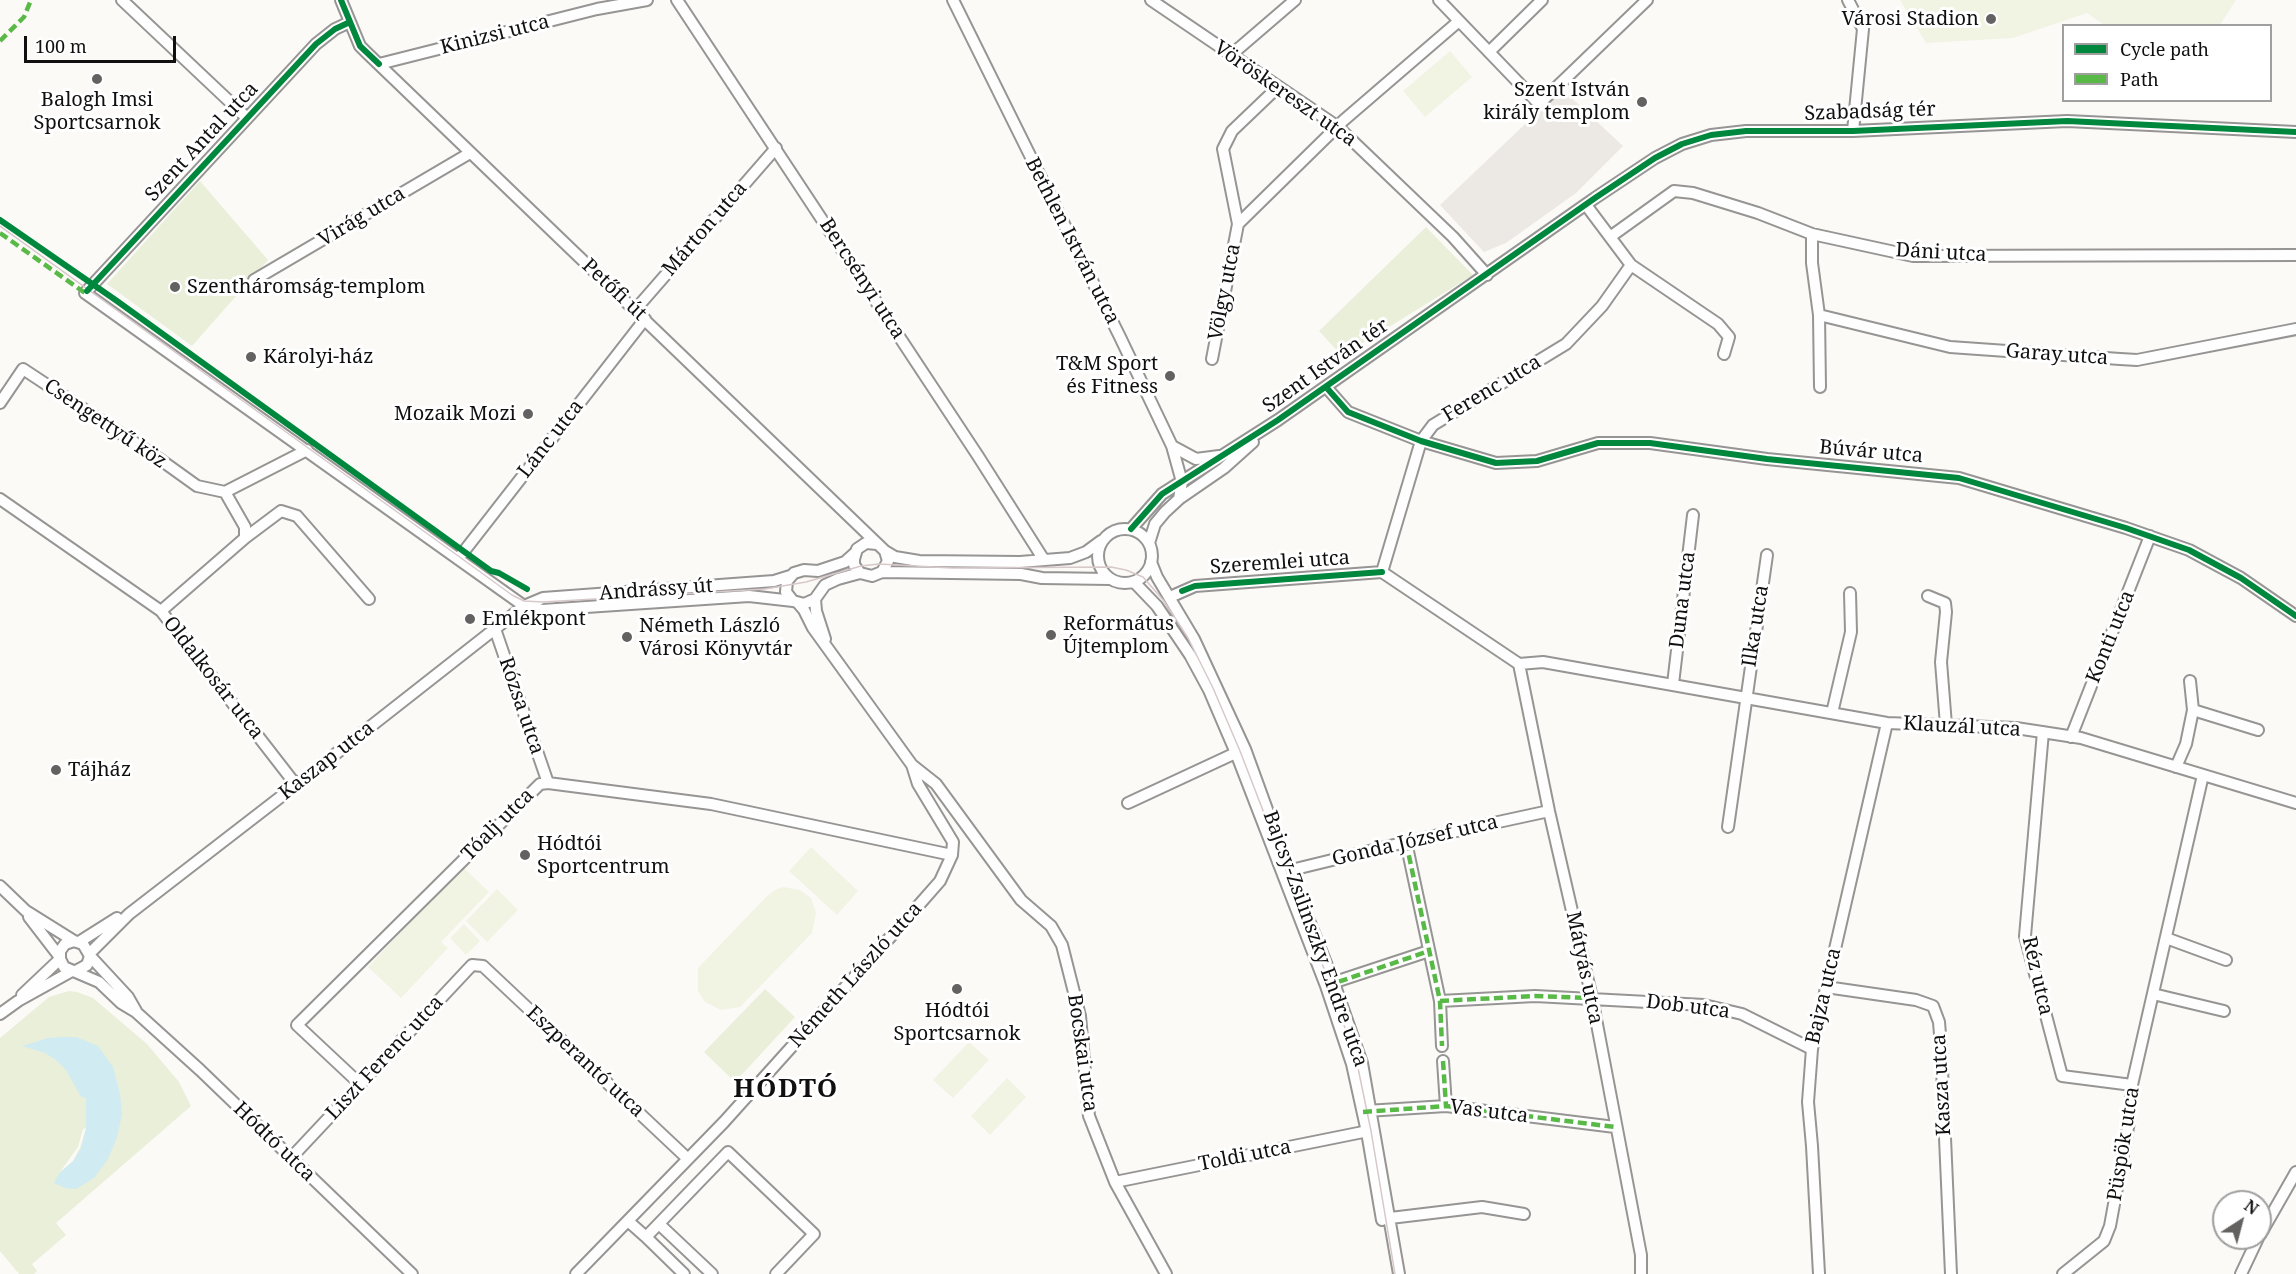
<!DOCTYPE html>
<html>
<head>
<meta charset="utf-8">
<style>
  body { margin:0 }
  #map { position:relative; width:2296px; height:1274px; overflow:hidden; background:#fcfaf7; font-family:"Noto Serif",serif }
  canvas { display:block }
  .legend { position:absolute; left:2062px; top:24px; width:210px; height:78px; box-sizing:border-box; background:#fff; border:2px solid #9f9f9f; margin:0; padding:8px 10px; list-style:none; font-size:18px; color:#101010 }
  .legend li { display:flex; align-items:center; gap:12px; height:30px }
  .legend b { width:30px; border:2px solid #9f9f9f }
  .north { position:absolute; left:2212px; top:1190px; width:60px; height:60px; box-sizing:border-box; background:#fff; border:2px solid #9f9f9f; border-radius:50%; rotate:36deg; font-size:16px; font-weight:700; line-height:24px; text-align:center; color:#101010 }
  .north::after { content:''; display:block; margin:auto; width:21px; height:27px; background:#636261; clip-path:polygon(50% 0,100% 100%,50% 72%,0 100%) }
  .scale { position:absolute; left:24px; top:36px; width:152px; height:27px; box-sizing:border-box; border:3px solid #101010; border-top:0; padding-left:8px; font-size:18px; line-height:21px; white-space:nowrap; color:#101010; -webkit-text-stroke:4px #fff; paint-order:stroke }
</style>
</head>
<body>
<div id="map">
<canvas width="2296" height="1274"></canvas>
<ul class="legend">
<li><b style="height:8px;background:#00873e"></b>Cycle path</li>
<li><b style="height:8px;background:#58b947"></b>Path</li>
</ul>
<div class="north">N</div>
<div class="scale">100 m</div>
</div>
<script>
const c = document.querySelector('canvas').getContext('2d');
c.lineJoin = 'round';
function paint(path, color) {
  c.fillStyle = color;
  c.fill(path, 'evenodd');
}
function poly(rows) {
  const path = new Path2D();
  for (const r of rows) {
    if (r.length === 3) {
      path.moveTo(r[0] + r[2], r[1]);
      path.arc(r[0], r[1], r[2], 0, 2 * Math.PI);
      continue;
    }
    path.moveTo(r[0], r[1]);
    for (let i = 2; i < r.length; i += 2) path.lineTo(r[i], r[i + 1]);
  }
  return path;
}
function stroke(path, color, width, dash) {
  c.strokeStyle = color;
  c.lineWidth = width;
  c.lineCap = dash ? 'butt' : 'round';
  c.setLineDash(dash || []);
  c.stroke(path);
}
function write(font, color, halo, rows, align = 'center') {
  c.font = font + ' "Noto Serif",serif';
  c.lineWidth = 6;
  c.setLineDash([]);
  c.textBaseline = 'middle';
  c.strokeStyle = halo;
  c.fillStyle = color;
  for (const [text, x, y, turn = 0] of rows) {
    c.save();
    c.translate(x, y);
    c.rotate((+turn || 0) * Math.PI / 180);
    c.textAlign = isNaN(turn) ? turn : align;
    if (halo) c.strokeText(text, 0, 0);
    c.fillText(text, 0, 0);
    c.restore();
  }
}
paint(poly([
  [200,181,268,260,192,346,107,284],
  [1426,227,1473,275,1342,356,1319,331],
  [765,989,795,1017,735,1082,704,1052],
  [69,991,77,992,93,998,147,1044,179,1082,191,1106,56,1223,66,1235,32,1264,37,1271,34,1274,19,1274,0,1251,0,1038,49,997]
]), '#e9efd9');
paint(poly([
  [1900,0,2236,0,2220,25,2104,25,2087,13,2013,38,1926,43],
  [1450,51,1472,77,1425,117,1403,91],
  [811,847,858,891,837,915,789,871],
  [463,867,489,892,441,942,448,948,401,998,368,967],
  [783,887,800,890,811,898,816,913,812,933,740,1007,721,1010,705,1002,698,991,698,968,766,897,775,890],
  [497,889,518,910,487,942,466,921],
  [464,924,480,941,466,955,450,938],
  [969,1042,989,1060,953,1098,933,1080],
  [1007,1078,1026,1097,990,1135,971,1116]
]), '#f1f3e3');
paint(poly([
  [1562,89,1623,146,1576,193,1506,243,1484,252,1440,205]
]), '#ece8e3');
paint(poly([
  [62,1037,76,1037,98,1046,113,1067,120,1094,122,1114,117,1137,108,1159,94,1178,76,1189,65,1188,54,1183,60,1172,73,1161,81,1148,86,1128,86,1098,81,1097,66,1070,56,1060,45,1053,22,1046,48,1038]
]), '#d1ebf2');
paint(poly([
  [86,1128,80,1148,73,1161,60,1172,78,1147,83,1129]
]), '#fcfaf7');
const minor = poly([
  [122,0,247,118],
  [341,0,360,46,367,53,885,551,895,557,919,561,1020,562,1070,558,1086,552,1101,541],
  [677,0,978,456,1044,560],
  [953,0,1120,337,1172,446,1182,482,1179,499],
  [1151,0,1338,127,1453,237,1487,275],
  [1439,0,1539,104,1647,0],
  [1848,0,1863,29,1853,131],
  [350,22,335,29,316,44,85,293,524,606,542,610,749,596,793,601],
  [1489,52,1542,0],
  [1231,55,1295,0],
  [379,64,597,9,647,0],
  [1586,205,1631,265,1718,324,1729,337,1724,354],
  [1238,224,1344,120,1459,21],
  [1812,234,1812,263,1819,315,1820,387],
  [1610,237,1674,191,1693,193,1758,213,1812,234,1913,256,2296,255],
  [254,280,470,153],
  [635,310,776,148],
  [1819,315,1950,347,2120,359,2137,360,2296,329],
  [1212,359,1238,224,1223,149,1232,131,1278,87],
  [1326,387,1348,412,1421,441,1496,463,1537,461,1598,443,1650,443,1767,459,1959,478,2126,528,2189,550,2241,578,2296,616],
  [0,403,23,369,158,458,197,486,225,492],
  [1172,446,1196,459,1219,456],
  [0,499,161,611,296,785],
  [1125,556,27],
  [1131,529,1162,494,1278,420,1595,198,1655,158,1682,144,1711,135,1746,131,1853,131,2067,121,2296,132],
  [245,538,281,511,297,516,369,599],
  [1149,543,1155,524,1165,512,1179,499,1224,468,1253,442],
  [877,544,866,543,857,549,854,559,854,565,860,573,872,576,882,572,888,561,885,551],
  [855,553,845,562,818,571,804,570,794,573,787,581,786,592,793,601,804,604,815,599,825,585,838,579,860,573],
  [458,559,645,319],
  [1151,562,1157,577,1194,639,1245,749,1289,870,1334,983,1362,1063,1399,1274],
  [882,572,1021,574,1042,578,1109,579],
  [1382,572,1421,441,1433,425,1566,344,1602,306,1631,265],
  [1134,582,1157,606,1190,655,1209,690,1236,753,1326,986,1352,1064,1367,1132,1382,1220],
  [1928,596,1945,603,1946,612,1941,662,1946,725],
  [1170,597,1195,586,1382,572,1519,664],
  [815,599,816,611,825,639],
  [161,611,245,538,245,527,225,492,307,450],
  [495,629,548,783],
  [1519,664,1543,662,1887,723,2016,728,2081,738,2296,803],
  [1519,664,1549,811,1592,998,1641,1255,1641,1274],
  [1673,684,1693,515],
  [2193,710,2258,730],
  [1832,713,1851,632,1850,593],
  [2043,732,2025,936,2062,1076,2132,1085],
  [2071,737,2150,536],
  [912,765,936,784,1021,900,1051,926,1062,945,1080,1016,1089,1116,1115,1182,1166,1274],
  [2176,767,2186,744,2193,710,2190,681],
  [1128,803,1242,750],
  [1728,827,1767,555],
  [1406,842,1440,1001,1442,1046],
  [1283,872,1406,842,1549,811],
  [0,886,26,911,74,941],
  [29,917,59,956],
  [2166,938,2226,960],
  [79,942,117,918],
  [89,954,129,914,296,785,524,606,543,598,774,581,790,576],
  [90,956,128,997,136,1011],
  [76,971,87,965,90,956,83,944,74,941,65,944,60,951,60,959,64,967,99,982,121,1003,136,1012,200,1070,412,1274],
  [1329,984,1429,951],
  [1826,987,1916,1000,1933,1006,1939,1022,1941,1047,1951,1274],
  [2153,994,2224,1011],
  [22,995,60,959],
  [1440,1001,1535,996,1704,1005,1742,1014,1812,1049],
  [0,1014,18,1001,72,971],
  [1443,1061,1446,1106],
  [360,1084,297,1025,540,784,548,783,711,804,952,855],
  [1366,1111,1446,1106,1615,1127],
  [290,1159,472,965,483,966,688,1159],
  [1115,1182,1373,1130],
  [1382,1219,1482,1207,1524,1214],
  [628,1221,646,1237,728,1152,814,1234,776,1274],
  [659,1224,712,1274],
  [2260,1235,2296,1172],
  [646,1237,684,1274],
  [576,1274,724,1122,911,914,940,881,952,855,953,842,918,784,912,765,813,628,804,610,798,603],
  [1819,1274,1812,1146,1808,1102,1812,1049,1887,723],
  [2063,1274,2104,1241,2110,1226,2129,1122,2132,1085,2203,775],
  [2241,1274,2258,1238]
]);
stroke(minor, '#969594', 14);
stroke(minor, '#fffefe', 10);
stroke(poly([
  [0,226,450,550,512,595,524,601,543,602,765,589,806,582,861,566,879,564,952,568,1111,567,1126,570,1143,577,1164,601,1188,638,1213,688,1240,751,1330,984,1357,1063,1371,1131,1395,1274]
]), '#d7c8ca', 1.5);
stroke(poly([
  [0,41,24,17,31,0],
  [0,233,85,293],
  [1406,842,1440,1001,1442,1046],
  [1326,986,1429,951],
  [1440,1001,1535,996,1592,998],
  [1443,1061,1446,1106],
  [1363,1112,1446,1106,1615,1127]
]), '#58b947', 4.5, [9, 4.5]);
stroke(poly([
  [341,0,360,46,379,64],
  [0,220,117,301,491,571,499,573,527,589],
  [87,291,316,44,335,29,350,22],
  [1326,387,1348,412,1421,441,1496,463,1537,461,1598,443,1650,443,1767,459,1959,478,2126,528,2189,550,2241,578,2296,616],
  [1131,529,1162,494,1278,420,1595,198,1655,158,1682,144,1711,135,1746,131,1853,131,2067,121,2296,132],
  [1182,591,1195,586,1382,572]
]), '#00873e', 6);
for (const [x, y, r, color] of [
  [1991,19,6,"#636261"],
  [97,79,6,"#636261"],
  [1642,102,6,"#636261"],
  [175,287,6,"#636261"],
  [251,357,6,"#636261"],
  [1170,376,6,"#636261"],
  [528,414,6,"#636261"],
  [470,619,6,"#636261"],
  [1051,635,6,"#636261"],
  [627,637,6,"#636261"],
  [56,770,6,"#636261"],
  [525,855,6,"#636261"],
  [957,989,6,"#636261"]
]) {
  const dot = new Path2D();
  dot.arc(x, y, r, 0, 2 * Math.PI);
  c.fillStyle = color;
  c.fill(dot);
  stroke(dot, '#fff', 2);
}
write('20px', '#101010', '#fff', [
  ["Városi Stadion",1979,19,"right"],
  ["Szent István",1630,90,"right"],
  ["király templom",1630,113,"right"],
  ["Balogh Imsi",97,100,"center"],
  ["Sportcsarnok",97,123,"center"],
  ["Szentháromság-templom",187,287],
  ["Károlyi-ház",263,357],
  ["T&M Sport",1158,364,"right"],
  ["és Fitness",1158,387,"right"],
  ["Mozaik Mozi",516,414,"right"],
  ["Emlékpont",482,619],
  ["Református",1063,624],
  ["Újtemplom",1063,647],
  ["Németh László",639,626],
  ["Városi Könyvtár",639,649],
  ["Tájház",68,770],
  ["Hódtói",537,844],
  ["Sportcentrum",537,867],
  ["Hódtói",957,1011,"center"],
  ["Sportcsarnok",957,1034,"center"]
], 'left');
write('20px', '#101010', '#fff', [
  ["Kinizsi utca",495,35,-14],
  ["Vöröskereszt utca",1285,94,35],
  ["Szabadság tér",1870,112,-2],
  ["Szent Antal utca",202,142,-47],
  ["Virág utca",362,217,-31],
  ["Márton utca",705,229,-49],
  ["Bethlen István utca",1072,241,63],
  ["Dáni utca",1941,253,3],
  ["Bercsényi utca",862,279,57],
  ["Petőfi út",614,290,43],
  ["Völgy utca",1225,292,-79],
  ["Garay utca",2057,355,4],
  ["Szent István tér",1326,366,-35],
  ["Ferenc utca",1492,389,-31],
  ["Csengettyű köz",105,424,34],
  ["Lánc utca",551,439,-52],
  ["Búvár utca",1871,452,5],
  ["Szeremlei utca",1280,563,-4],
  ["Andrássy út",656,590,-4],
  ["Duna utca",1683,600,-83],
  ["Ilka utca",1756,626,-81],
  ["Konti utca",2111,637,-68],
  ["Oldalkosár utca",213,678,52],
  ["Rózsa utca",521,706,71],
  ["Klauzál utca",1962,727,3],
  ["Kaszap utca",327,761,-38],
  ["Tóalj utca",498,825,-45],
  ["Gonda József utca",1415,841,-13],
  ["Bajcsy-Zsilinszky Endre utca",1315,939,70],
  ["Mátyás utca",1584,968,78],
  ["Németh László utca",856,975,-48],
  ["Réz utca",2037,976,77],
  ["Bajza utca",1824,996,-77],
  ["Dob utca",1688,1007,7],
  ["Bocskai utca",1082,1053,82],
  ["Liszt Ferenc utca",385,1058,-47],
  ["Eszperantó utca",585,1062,43],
  ["Kasza utca",1942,1085,-93],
  ["Vas utca",1489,1112,7],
  ["Hódtó utca",274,1142,44],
  ["Püspök utca",2124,1144,-81],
  ["Toldi utca",1245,1156,-11]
]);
c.letterSpacing = '1.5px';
write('bold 26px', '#101010', '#fff', [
  ["HÓDTÓ",786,1090]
]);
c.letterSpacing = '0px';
</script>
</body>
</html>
